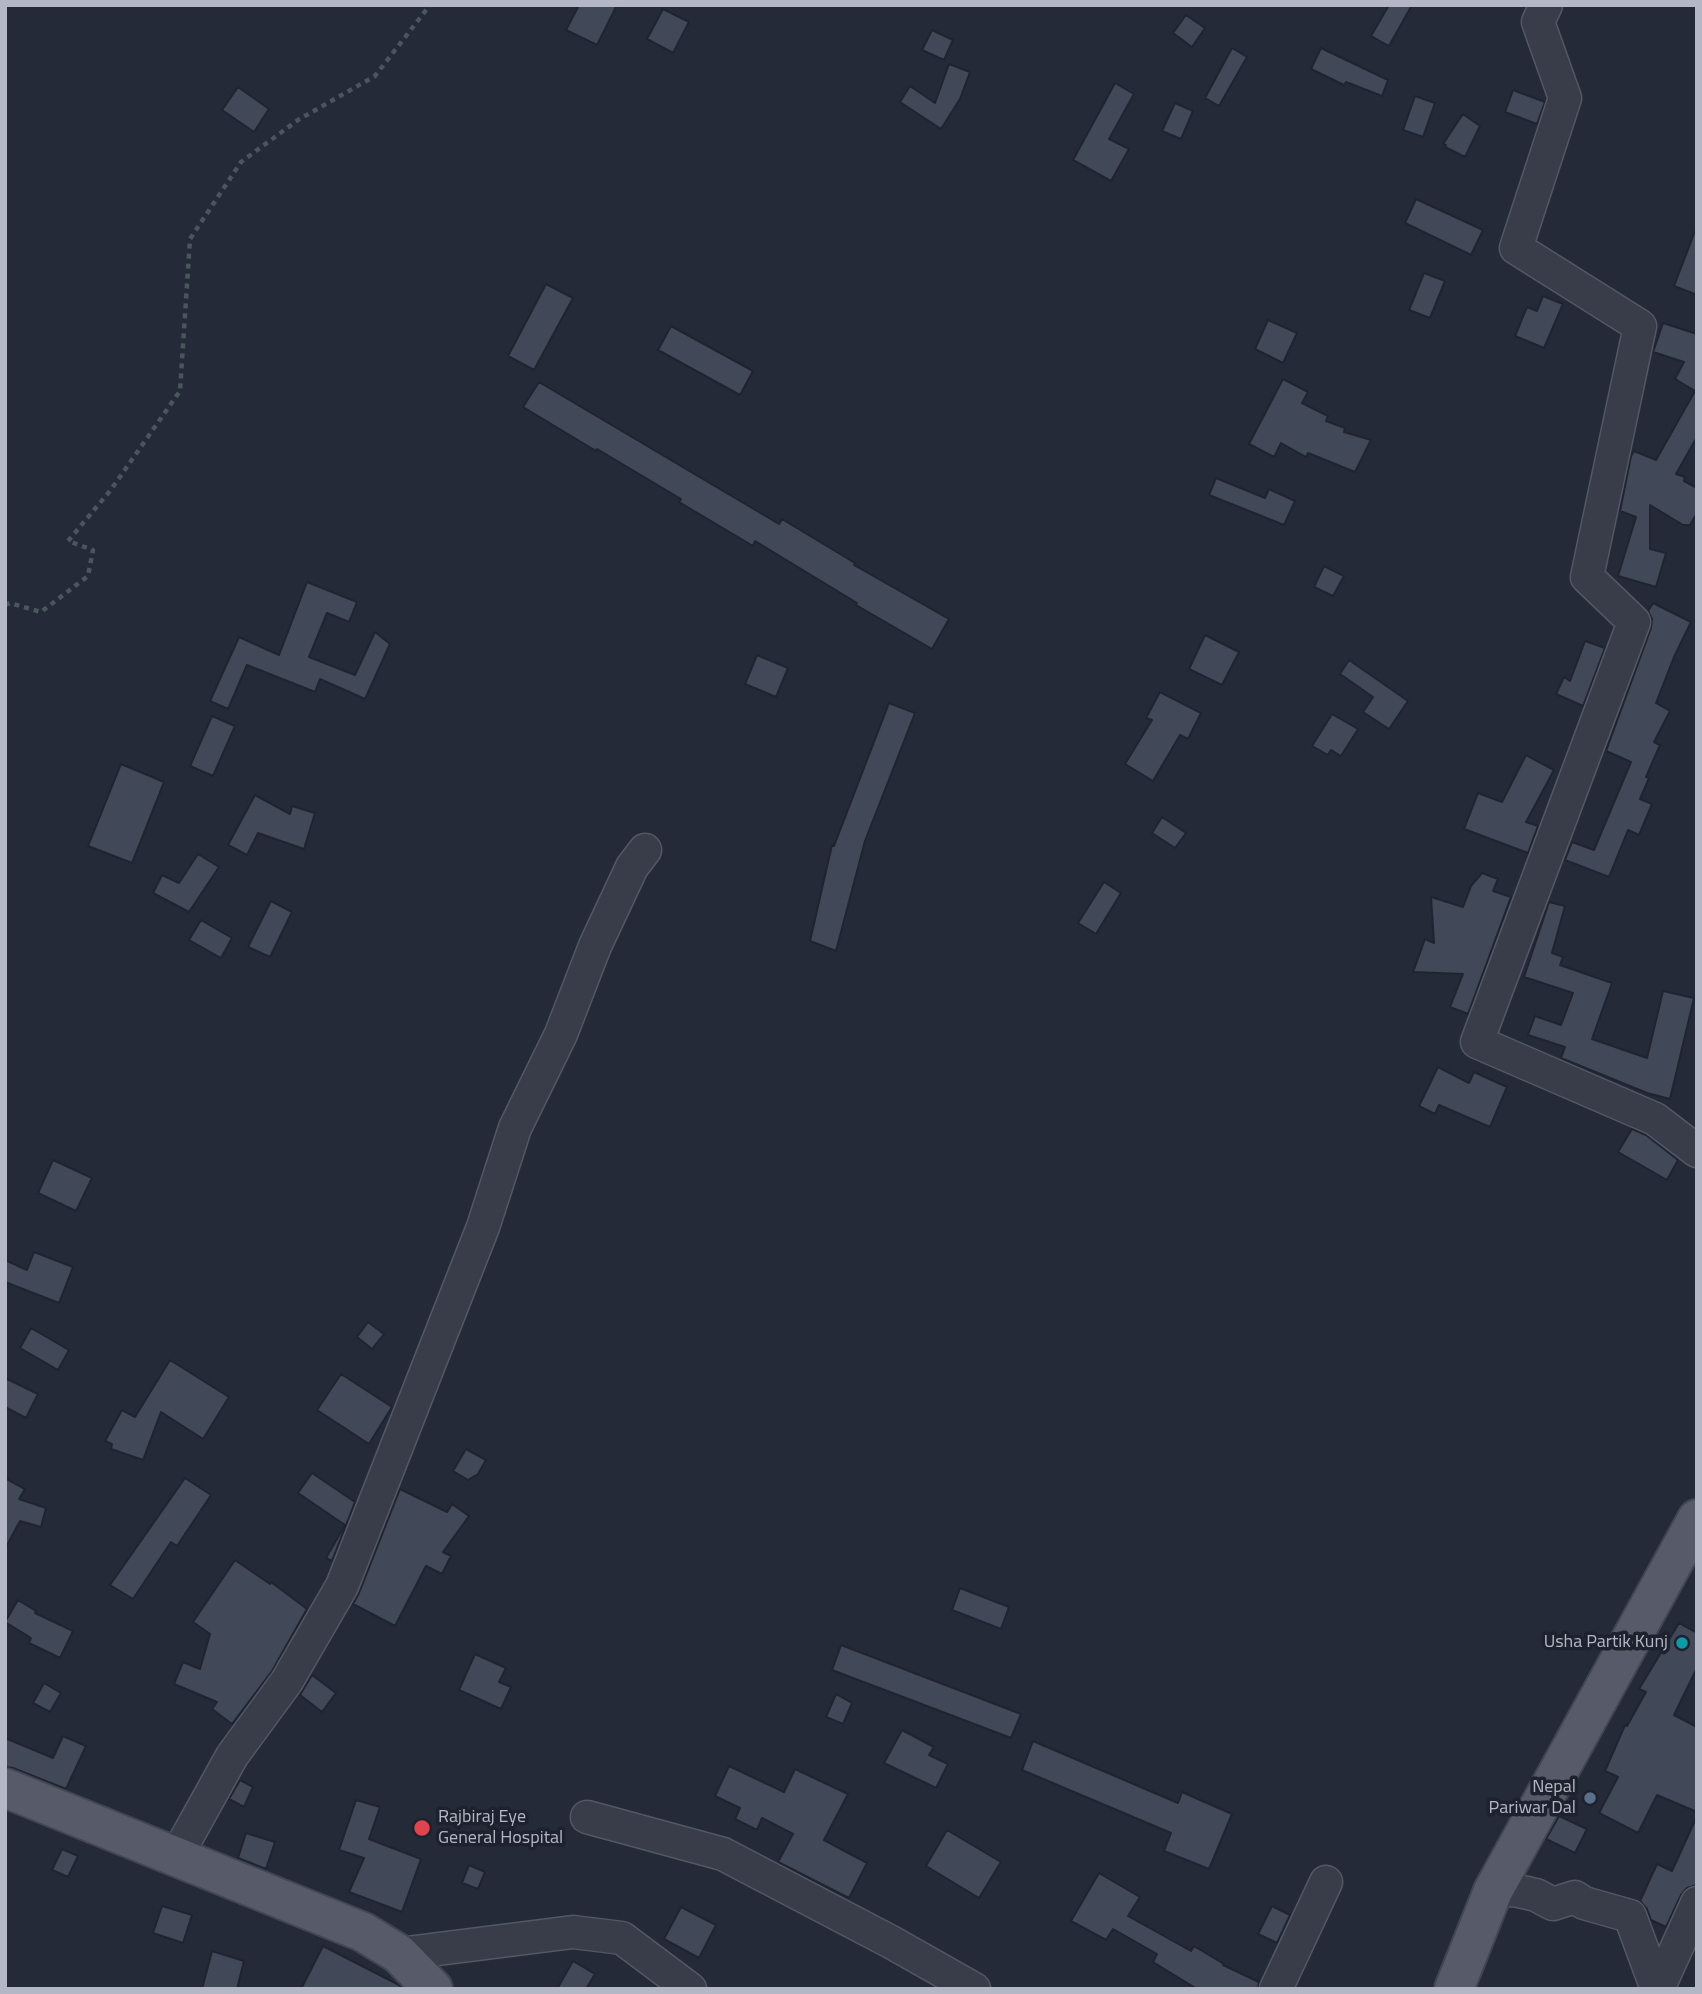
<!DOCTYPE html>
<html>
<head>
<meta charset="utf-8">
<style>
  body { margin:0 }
  #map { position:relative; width:1702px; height:1994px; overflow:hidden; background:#252a39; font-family:"Titillium Web",sans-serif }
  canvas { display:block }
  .frame { position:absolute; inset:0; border:7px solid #b4b7c5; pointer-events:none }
</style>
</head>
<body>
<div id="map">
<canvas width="1702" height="1994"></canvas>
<div class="frame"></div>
</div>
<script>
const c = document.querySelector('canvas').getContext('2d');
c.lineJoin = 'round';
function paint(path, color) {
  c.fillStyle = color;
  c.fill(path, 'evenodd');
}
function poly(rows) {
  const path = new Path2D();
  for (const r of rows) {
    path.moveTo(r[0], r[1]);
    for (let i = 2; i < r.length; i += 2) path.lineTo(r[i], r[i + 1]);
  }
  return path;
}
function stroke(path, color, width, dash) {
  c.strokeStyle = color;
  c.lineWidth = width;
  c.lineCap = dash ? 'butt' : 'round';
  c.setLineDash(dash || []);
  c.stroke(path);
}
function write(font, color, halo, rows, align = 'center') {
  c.font = font + ' "Titillium Web",sans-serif';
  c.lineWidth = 7;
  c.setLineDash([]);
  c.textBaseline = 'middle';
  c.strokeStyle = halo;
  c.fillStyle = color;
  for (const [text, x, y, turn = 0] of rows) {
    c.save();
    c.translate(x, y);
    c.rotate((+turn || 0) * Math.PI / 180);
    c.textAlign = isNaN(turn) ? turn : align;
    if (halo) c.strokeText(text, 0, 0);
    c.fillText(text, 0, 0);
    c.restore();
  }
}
const building = poly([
  [579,5,617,5,597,45,566,30,579,5],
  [1389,5,1412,5,1389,46,1371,36,1389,5],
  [663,9,689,22,673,53,647,39,663,9],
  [1186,15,1205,28,1192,47,1173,33,1186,15],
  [932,30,953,40,944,60,922,50,932,30],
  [1232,48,1247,57,1219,106,1205,98,1232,48],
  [1321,48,1388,80,1382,96,1346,82,1344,85,1311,69,1321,48],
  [949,64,970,72,960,99,941,129,900,102,910,86,935,103,949,64],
  [1115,83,1134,94,1109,139,1129,149,1111,181,1073,160,1115,83],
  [238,87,269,109,254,132,222,110,238,87],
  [1513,90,1545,102,1537,124,1505,112,1513,90],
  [1415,96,1435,103,1423,137,1403,130,1415,96],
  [1175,103,1193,111,1181,139,1162,131,1175,103],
  [1463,114,1480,126,1465,157,1445,147,1446,145,1443,144,1463,114],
  [1416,199,1483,230,1471,255,1405,223,1416,199],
  [1695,231,1697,231,1697,295,1674,286,1695,231],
  [1424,273,1445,281,1430,318,1409,310,1424,273],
  [546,284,573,298,534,370,508,356,546,284],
  [1543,296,1563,304,1544,348,1515,336,1527,307,1537,311,1543,296],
  [1268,320,1297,333,1283,363,1255,349,1268,320],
  [1663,323,1697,334,1697,437,1676,474,1685,477,1684,481,1697,488,1697,513,1690,525,1683,525,1650,505,1650,549,1666,553,1656,587,1618,576,1636,517,1620,511,1631,456,1634,451,1656,460,1695,391,1675,379,1684,362,1653,352,1663,323],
  [671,326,753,371,740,395,658,350,671,326],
  [1283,379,1308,392,1302,403,1328,416,1326,421,1345,428,1344,432,1371,440,1355,472,1308,453,1306,457,1281,443,1274,457,1249,444,1283,379],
  [539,382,779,524,782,519,855,563,854,565,949,619,932,649,856,605,857,603,755,541,753,546,679,502,681,499,597,449,596,451,523,407,539,382],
  [1216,478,1265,498,1269,489,1295,501,1284,525,1209,495,1216,478],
  [1324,566,1344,576,1333,596,1314,587,1324,566],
  [307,582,357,602,349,622,327,613,309,657,355,675,375,632,390,644,365,699,320,679,315,692,247,665,228,709,210,701,239,637,279,655,307,582],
  [1653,603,1691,622,1674,657,1656,703,1670,711,1654,742,1660,745,1646,777,1649,778,1640,799,1652,804,1639,835,1628,830,1609,877,1565,860,1572,842,1594,850,1631,762,1606,751,1651,628,1652,619,1648,611,1653,603],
  [1205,635,1239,652,1222,685,1189,669,1205,635],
  [1585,641,1605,648,1583,706,1556,694,1564,677,1570,681,1585,641],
  [757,655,788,668,776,697,745,684,757,655],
  [1349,660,1408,701,1389,729,1363,712,1373,697,1340,674,1349,660],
  [1160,692,1201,713,1188,739,1180,735,1153,781,1125,764,1152,720,1146,718,1160,692],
  [889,703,915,713,865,841,836,951,810,941,832,845,834,846,889,703],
  [1332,714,1358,729,1341,756,1331,750,1328,755,1312,746,1332,714],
  [212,716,235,726,213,776,190,766,212,716],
  [1526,755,1554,770,1526,822,1538,826,1528,853,1464,829,1478,793,1502,802,1526,755],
  [121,764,164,782,132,863,88,846,121,764],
  [255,795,290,814,292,806,315,813,304,849,258,833,247,855,228,845,255,795],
  [1162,817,1186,833,1175,848,1152,833,1162,817],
  [198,854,219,867,189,912,153,893,162,875,179,883,198,854],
  [1482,873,1498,879,1493,891,1511,897,1468,1014,1450,1007,1463,974,1413,972,1425,939,1434,943,1431,897,1463,907,1471,886,1482,873],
  [1104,882,1121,893,1096,934,1078,923,1104,882],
  [271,901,292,912,270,957,248,947,271,901],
  [1549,902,1565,906,1552,953,1563,957,1560,965,1612,983,1592,1039,1647,1058,1663,991,1694,998,1670,1099,1647,1093,1561,1058,1565,1047,1528,1035,1535,1016,1561,1025,1573,993,1524,977,1549,902],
  [201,920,232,938,221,958,189,940,201,920],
  [1438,1067,1469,1083,1474,1072,1507,1087,1490,1127,1439,1105,1435,1114,1419,1106,1438,1067],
  [1632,1129,1646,1135,1678,1160,1667,1180,1618,1152,1632,1129],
  [53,1160,92,1178,76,1211,38,1193,53,1160],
  [34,1252,73,1267,59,1303,5,1282,5,1260,27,1270,34,1252],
  [368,1322,384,1334,372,1349,357,1337,368,1322],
  [31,1328,69,1350,58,1370,20,1348,31,1328],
  [170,1360,229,1397,203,1439,161,1412,143,1460,111,1449,112,1444,105,1441,122,1410,135,1417,170,1360],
  [341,1374,392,1407,369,1444,317,1410,341,1374],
  [5,1378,38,1394,26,1418,5,1407,5,1378],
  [466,1449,486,1460,478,1474,468,1480,453,1471,466,1449],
  [312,1473,355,1502,332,1561,326,1558,345,1525,298,1493,312,1473],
  [5,1478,25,1489,19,1499,46,1508,41,1527,20,1521,5,1549,5,1478],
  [185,1478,211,1495,177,1546,171,1542,133,1599,110,1585,185,1478],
  [400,1489,447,1512,452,1504,469,1516,443,1552,451,1556,442,1574,426,1566,395,1626,353,1604,359,1593,400,1489],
  [235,1560,270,1584,271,1582,307,1609,272,1671,232,1724,212,1709,217,1702,174,1684,183,1662,200,1669,210,1634,193,1622,235,1560],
  [960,1588,1009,1607,1001,1629,952,1610,960,1588],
  [18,1600,36,1611,35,1613,73,1631,60,1658,29,1643,31,1638,5,1622,18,1600],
  [1679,1623,1697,1633,1697,1668,1674,1715,1697,1727,1697,1812,1657,1795,1638,1833,1599,1813,1618,1777,1605,1771,1625,1725,1627,1726,1646,1692,1639,1689,1679,1623],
  [841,1645,1021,1714,1011,1738,832,1670,841,1645],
  [475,1654,506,1668,499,1682,511,1687,501,1709,459,1690,475,1654],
  [312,1675,336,1693,322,1712,300,1695,312,1675],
  [44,1683,61,1693,50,1712,33,1703,44,1683],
  [836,1694,852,1703,843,1724,826,1717,836,1694],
  [902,1730,934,1747,929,1755,948,1764,936,1788,884,1763,902,1730],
  [63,1736,86,1746,66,1789,13,1768,5,1767,5,1738,53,1758,63,1736],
  [1033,1741,1178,1803,1182,1792,1232,1814,1209,1869,1164,1851,1171,1833,1022,1770,1033,1741],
  [729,1766,784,1792,795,1769,848,1794,824,1840,867,1863,849,1898,778,1862,793,1834,762,1818,757,1830,735,1819,740,1808,715,1796,729,1766],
  [240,1780,253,1787,244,1807,229,1799,240,1780],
  [356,1800,380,1807,369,1839,421,1859,402,1912,349,1892,364,1858,339,1850,356,1800],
  [1559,1816,1587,1829,1575,1853,1546,1839,1559,1816],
  [1697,1816,1697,1885,1687,1888,1681,1895,1666,1927,1651,1920,1647,1909,1640,1901,1657,1864,1672,1871,1697,1816],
  [947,1830,1001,1862,979,1898,926,1866,947,1830],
  [246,1833,275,1842,266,1869,238,1858,246,1833],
  [62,1849,78,1856,68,1877,52,1870,62,1849],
  [469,1865,485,1872,478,1889,462,1883,469,1865],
  [1099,1873,1140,1897,1128,1916,1191,1951,1194,1946,1224,1964,1223,1965,1259,1982,1258,1989,1197,1989,1153,1962,1157,1954,1113,1929,1106,1940,1071,1921,1099,1873],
  [162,1906,192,1915,183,1943,153,1933,162,1906],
  [1272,1906,1290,1915,1277,1943,1258,1934,1272,1906],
  [681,1907,716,1925,699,1958,664,1939,681,1907],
  [323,1946,399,1985,402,1989,301,1989,323,1946],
  [212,1951,244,1961,237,1989,202,1989,212,1951],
  [573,1961,595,1974,586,1989,557,1989,573,1961]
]);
paint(building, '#414858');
stroke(building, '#202430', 2);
const minor = poly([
  [1546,5,1538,22,1565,98,1516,248,1640,326,1587,577,1634,622,1477,1042,1655,1119,1697,1151],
  [587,1817,723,1854,891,1942,974,1989],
  [176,1857,232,1756,287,1681,342,1586,483,1227,515,1128,561,1034,595,946,632,867,645,850],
  [1493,1891,1514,1890,1536,1895,1553,1904,1575,1897,1584,1903,1630,1916,1657,1989],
  [399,1954,573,1932,622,1938,690,1989],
  [1276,1989,1326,1882],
  [1658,1989,1697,1903]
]);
const major = poly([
  [5,1788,363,1932,399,1954,433,1989],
  [1454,1989,1493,1891,1697,1519]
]);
stroke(minor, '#545764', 35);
stroke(major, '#424652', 42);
stroke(poly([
  [5,605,10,603,41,612,88,576,93,550,68,541,110,491,180,391,190,239,241,162,298,120,375,76,430,5]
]), '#49565b', 4.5, [5, 5]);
stroke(minor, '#383d49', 32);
stroke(major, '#575b69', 38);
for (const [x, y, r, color] of [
  [1682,1643,7,"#0f9aa8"],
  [1590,1798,7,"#5c6f8a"],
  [422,1828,9,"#e0444e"]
]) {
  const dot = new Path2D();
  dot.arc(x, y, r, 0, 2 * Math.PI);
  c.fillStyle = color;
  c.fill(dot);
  stroke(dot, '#1e222e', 2.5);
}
write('18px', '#b4b7c5', '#1e222e', [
  ["Usha Partik Kunj",1668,1643],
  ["Nepal",1576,1788],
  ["Pariwar Dal",1576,1809],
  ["Rajbiraj Eye",438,1818,"left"],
  ["General Hospital",438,1839,"left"]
], 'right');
</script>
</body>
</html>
